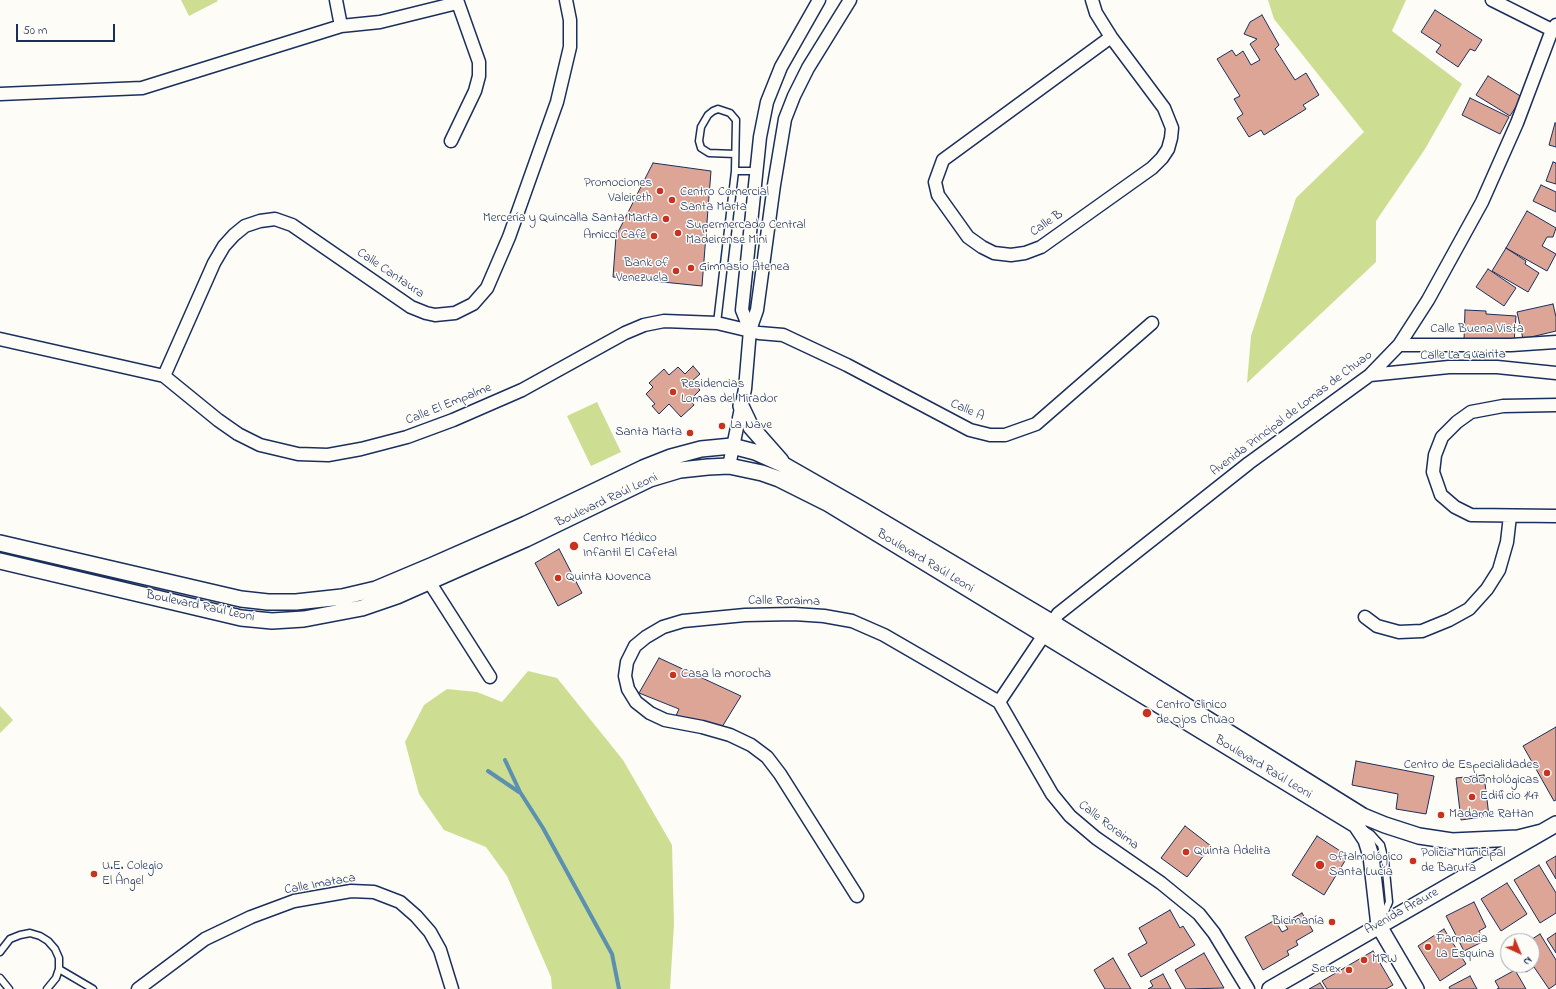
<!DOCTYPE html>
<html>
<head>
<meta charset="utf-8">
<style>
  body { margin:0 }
  #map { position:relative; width:1556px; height:989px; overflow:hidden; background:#fdfcf7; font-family:"Indie Flower",sans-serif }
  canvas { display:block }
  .north { position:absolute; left:1500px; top:933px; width:40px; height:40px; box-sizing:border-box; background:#fdfcf7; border:1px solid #a3aaba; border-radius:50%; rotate:136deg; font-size:11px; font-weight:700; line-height:16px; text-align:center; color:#1b2f5e }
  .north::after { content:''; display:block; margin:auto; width:14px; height:18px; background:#c8321e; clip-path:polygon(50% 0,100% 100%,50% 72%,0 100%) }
  .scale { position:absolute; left:16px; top:24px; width:99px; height:18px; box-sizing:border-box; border:2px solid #1b2f5e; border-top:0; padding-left:5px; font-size:12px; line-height:14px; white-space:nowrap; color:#1b2f5e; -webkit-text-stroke:3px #fdfcf7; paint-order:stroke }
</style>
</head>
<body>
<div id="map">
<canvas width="1556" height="989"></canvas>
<div class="north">N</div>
<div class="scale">50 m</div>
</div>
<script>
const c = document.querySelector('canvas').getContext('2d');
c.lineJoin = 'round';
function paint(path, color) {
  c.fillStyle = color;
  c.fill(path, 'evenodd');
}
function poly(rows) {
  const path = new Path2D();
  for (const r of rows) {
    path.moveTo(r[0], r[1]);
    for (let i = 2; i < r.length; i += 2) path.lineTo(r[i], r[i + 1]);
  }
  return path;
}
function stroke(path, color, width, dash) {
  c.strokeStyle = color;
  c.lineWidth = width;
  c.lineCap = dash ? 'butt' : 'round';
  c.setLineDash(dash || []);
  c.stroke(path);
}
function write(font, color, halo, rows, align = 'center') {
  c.font = font + ' "Indie Flower",sans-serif';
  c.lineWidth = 3;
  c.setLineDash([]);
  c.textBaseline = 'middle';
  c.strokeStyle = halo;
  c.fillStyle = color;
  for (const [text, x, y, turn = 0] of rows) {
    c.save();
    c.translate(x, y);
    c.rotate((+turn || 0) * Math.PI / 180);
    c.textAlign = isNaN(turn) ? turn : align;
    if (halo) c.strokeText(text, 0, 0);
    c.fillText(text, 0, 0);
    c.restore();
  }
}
paint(poly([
  [181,0,217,0,218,1,189,16],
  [1268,0,1406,0,1392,31,1462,84,1425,149,1376,221,1376,262,1247,383,1251,336,1296,198,1364,132,1274,19],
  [597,402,621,452,591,466,567,416],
  [528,671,557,678,623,760,672,845,674,924,670,989,552,989,551,977,507,876,486,847,444,830,419,794,405,742,424,705,447,689,477,692,502,702],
  [0,706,13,720,0,733]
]), '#cdde92');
stroke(poly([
  [505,760,520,792,543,828,612,954,619,989],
  [488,771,519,792]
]), '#5b90b0', 4);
const building = poly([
  [1435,10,1482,40,1475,51,1470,49,1458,67,1436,52,1441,45,1421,32,1435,10],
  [1262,15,1279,45,1275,49,1295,80,1306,73,1319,95,1303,105,1306,109,1264,135,1261,130,1249,137,1237,118,1243,114,1234,99,1240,96,1217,59,1232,50,1236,56,1243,51,1251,65,1260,60,1250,44,1257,39,1244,34,1250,22,1262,15],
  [1488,76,1522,97,1510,116,1476,95,1488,76],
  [1470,98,1509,117,1500,134,1462,115,1470,98],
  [1555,123,1556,123,1556,147,1549,145,1555,123],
  [1553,162,1556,163,1556,184,1546,181,1553,162],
  [653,163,711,171,702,286,613,277,616,236,653,163],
  [1541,185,1556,192,1556,212,1533,201,1541,185],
  [1527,211,1556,228,1553,237,1547,237,1542,246,1556,254,1547,271,1506,248,1527,211],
  [1506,248,1526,261,1525,264,1539,273,1528,292,1492,271,1506,248],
  [1488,269,1516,288,1504,306,1476,287,1488,269],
  [1553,304,1556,317,1556,331,1523,339,1517,312,1553,304],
  [1465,310,1486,311,1486,314,1516,316,1514,343,1464,341,1465,310],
  [693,366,700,374,692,381,700,390,690,400,694,405,681,417,669,404,659,414,652,406,655,404,646,394,653,387,649,383,664,369,669,375,678,367,685,374,693,366],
  [559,549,582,593,558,606,535,563,559,549],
  [659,658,741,696,722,727,675,718,679,709,639,693,659,658],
  [1556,727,1556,800,1554,801,1523,746,1556,727],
  [1356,761,1434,776,1426,814,1396,809,1398,794,1352,785,1356,761],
  [1484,775,1489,816,1461,820,1456,778,1484,775],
  [1185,826,1211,846,1187,877,1161,858,1185,826],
  [1317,836,1348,856,1324,895,1292,875,1317,836],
  [1556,856,1556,879,1546,862,1556,856],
  [1539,865,1556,893,1556,913,1540,923,1514,880,1539,865],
  [1507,883,1527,914,1501,931,1481,899,1507,883],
  [1474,902,1486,927,1479,931,1484,941,1464,951,1446,916,1474,902],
  [1170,910,1180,928,1183,926,1195,945,1141,977,1128,954,1147,943,1139,928,1170,910],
  [1302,913,1313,931,1296,941,1298,945,1287,951,1289,955,1263,970,1245,937,1275,920,1282,932,1288,929,1284,923,1302,913],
  [1444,929,1466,964,1440,981,1418,946,1444,929],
  [1556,933,1556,953,1547,939,1556,933],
  [1540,934,1556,960,1556,984,1549,989,1534,967,1526,972,1521,965,1532,965,1532,941,1529,941,1540,934],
  [1373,951,1393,985,1386,989,1327,989,1322,981,1373,951],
  [1204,953,1224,988,1186,989,1175,970,1204,953],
  [1113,958,1131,989,1105,989,1094,970,1113,958],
  [1515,970,1526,989,1497,989,1499,988,1495,981,1515,970],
  [1163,974,1171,989,1148,989,1153,986,1150,981,1163,974],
  [1470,976,1477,989,1450,989,1449,987,1470,976],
  [1320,983,1324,989,1309,989,1320,983]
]);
paint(building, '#dda596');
stroke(building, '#1b2f5e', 1);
const service = poly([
  [735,171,757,171],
  [717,323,735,171,736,120,730,113,718,109,713,111,708,115,701,127,699,141,701,148,709,153,735,154],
  [1365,830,1371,834,1381,845,1385,861,1389,902,1382,919],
  [0,952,10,939,20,935,30,933,40,936,48,941,55,949,59,958,59,969,56,978,47,989],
  [59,969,93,989],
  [0,978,9,989]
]);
const minor = poly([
  [1092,0,1096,13,1111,37],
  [1492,0,1552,30],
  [341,26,380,22,457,3],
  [1111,37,1164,108,1172,128,1171,138,1168,149,1162,158,1152,168,1041,247,1025,253,1011,255,994,253,982,247,968,237,938,195,935,182,943,160,1111,37],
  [0,94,142,88,341,26,336,0],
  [451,141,475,91,479,76,479,62,457,0],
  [750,330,742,310,760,137,767,102,781,67,819,0],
  [0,339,164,376,218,420,238,434,260,445,298,454,328,455,361,449,407,437,453,420,522,390,625,333,644,325,664,321,717,323,759,333,783,335,847,365,970,430,990,435,1005,435,1036,424,1152,323],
  [1399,345,1511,345,1556,342],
  [1370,375,1449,367,1497,367,1556,373],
  [164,376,214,263,224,246,234,235,245,226,260,221,275,219,292,225,411,307,426,313,435,315,455,313,473,304,487,288,509,237,557,102,570,47,570,20,566,0],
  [1556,405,1503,406,1471,412,1457,422,1442,437,1435,455,1433,472,1441,495,1455,507,1471,515,1556,516],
  [729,466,745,389,750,330,757,310,774,185,785,119,794,96,808,68,850,0],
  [430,583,490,677],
  [1365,617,1377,626,1399,632,1422,631,1449,620,1469,609,1487,589,1499,570,1507,542,1510,516],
  [999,702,1058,614,1249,463,1370,375,1399,345,1428,300,1482,202,1517,123,1552,30,1556,25],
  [857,896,780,774,767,757,751,745,730,735,702,727,665,720,650,713,636,702,628,689,625,676,627,662,635,646,646,637,663,627,683,621,745,615,794,614,824,616,852,621,884,635,941,668,999,702,1052,794,1070,816,1096,838,1161,883,1199,914,1214,933,1248,989],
  [138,989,205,939,251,917,294,901,351,891,374,892,400,902,416,916,430,932,440,950,452,989]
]);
const tertiary = poly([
  [741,406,751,427,781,461],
  [0,543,241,599,268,602,296,602,342,597,376,589,433,565,526,524,643,468,671,457,701,449,732,446,755,452,784,465,861,509,1053,623,1363,816,1385,825,1419,836,1452,841,1518,838,1542,832],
  [0,561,241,618,272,621,304,619,362,608,397,596,526,539,650,479,680,470,708,467,729,466,762,473,779,479,829,504,1356,825,1366,840,1371,856,1379,926,1416,989],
  [1270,989,1556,824]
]);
stroke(service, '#1b2f5e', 9);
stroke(minor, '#1b2f5e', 15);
stroke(tertiary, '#1b2f5e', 18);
stroke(service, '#fdfcf7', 6);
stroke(minor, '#fdfcf7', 12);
stroke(tertiary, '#fdfcf7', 15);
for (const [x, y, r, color] of [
  [660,191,4,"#c8321e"],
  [672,200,4,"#c8321e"],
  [666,219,4,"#c8321e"],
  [678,233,4,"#c8321e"],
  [654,236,4,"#c8321e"],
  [691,268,4,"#c8321e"],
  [676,271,4,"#c8321e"],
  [673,392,4,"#c8321e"],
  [722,426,4,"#c8321e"],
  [690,433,4,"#c8321e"],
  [574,546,5,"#c8321e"],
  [558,578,4,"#c8321e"],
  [673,675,4,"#c8321e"],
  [1147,713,5,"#c8321e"],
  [1547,773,4,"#c8321e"],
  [1472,797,4,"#c8321e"],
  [1441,815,4,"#c8321e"],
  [1186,852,4,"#c8321e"],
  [1413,861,4,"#c8321e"],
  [1320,865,5,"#c8321e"],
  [94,874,4,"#c8321e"],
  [1332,922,4,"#c8321e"],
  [1428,947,4,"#c8321e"],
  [1364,960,4,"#c8321e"],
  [1349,970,4,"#c8321e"]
]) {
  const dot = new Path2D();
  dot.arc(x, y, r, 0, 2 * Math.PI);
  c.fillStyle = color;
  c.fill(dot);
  stroke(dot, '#fdfcf7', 1.5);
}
write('13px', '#1b2f5e', '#fdfcf7', [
  ["Promociones",652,184,"right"],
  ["Valeireth",652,199,"right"],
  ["Centro Comercial",680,193],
  ["Santa Marta",680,208],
  ["Mercería y Quincalla Santa Marta",658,219,"right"],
  ["Supermercado Central",686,226],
  ["Madeirense Mini",686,241],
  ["Amicci Café",646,236,"right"],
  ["Bank of",668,264,"right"],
  ["Venezuela",668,279,"right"],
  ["Gimnasio Atenea",699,268],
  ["Residencias",681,385],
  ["Lomas del Mirador",681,400],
  ["La Nave",730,426],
  ["Santa Marta",682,433,"right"],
  ["Centro Médico",583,539],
  ["Infantil El Cafetal",583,554],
  ["Quinta Novenca",566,578],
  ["Casa la morocha",681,675],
  ["Centro Clinico",1156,706],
  ["de Ojos Chuao",1156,721],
  ["Centro de Especialidades",1539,766,"right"],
  ["Odontológicas",1539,781,"right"],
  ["Edificio 147",1480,797],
  ["Madame Rattan",1449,815],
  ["Quinta Adelita",1194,852],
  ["Policía Municipal",1421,854],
  ["de Baruta",1421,869],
  ["Oftalmológico",1329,858],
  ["Santa Lucía",1329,873],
  ["U.E. Colegio",102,867],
  ["El Ángel",102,882],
  ["Bicimanía",1324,922,"right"],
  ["Farmacia",1436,940],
  ["La Esquina",1436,955],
  ["MRW",1372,960],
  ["Serex",1341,970,"right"]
], 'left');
write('13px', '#1b2f5e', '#fdfcf7', [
  ["Calle B",1047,224,-34],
  ["Calle Cantaura",390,274,34],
  ["Calle Buena Vista",1477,330],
  ["Calle La Guairita",1463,356,-1],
  ["Calle El Empalme",449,405,-22],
  ["Calle A",967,411,24],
  ["Avenida Principal de Lomas de Chuao",1292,414,-37],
  ["Boulevard Raúl Leoni",607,501,-25],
  ["Boulevard Raúl Leoni",925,562,31],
  ["Calle Roraima",784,602,1],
  ["Boulevard Raúl Leoni",200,607,12],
  ["Boulevard Raúl Leoni",1263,768,31],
  ["Calle Roraima",1108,826,37],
  ["Calle Imataca",320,885,-10],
  ["Avenida Araure",1402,912,-29]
]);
</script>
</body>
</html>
